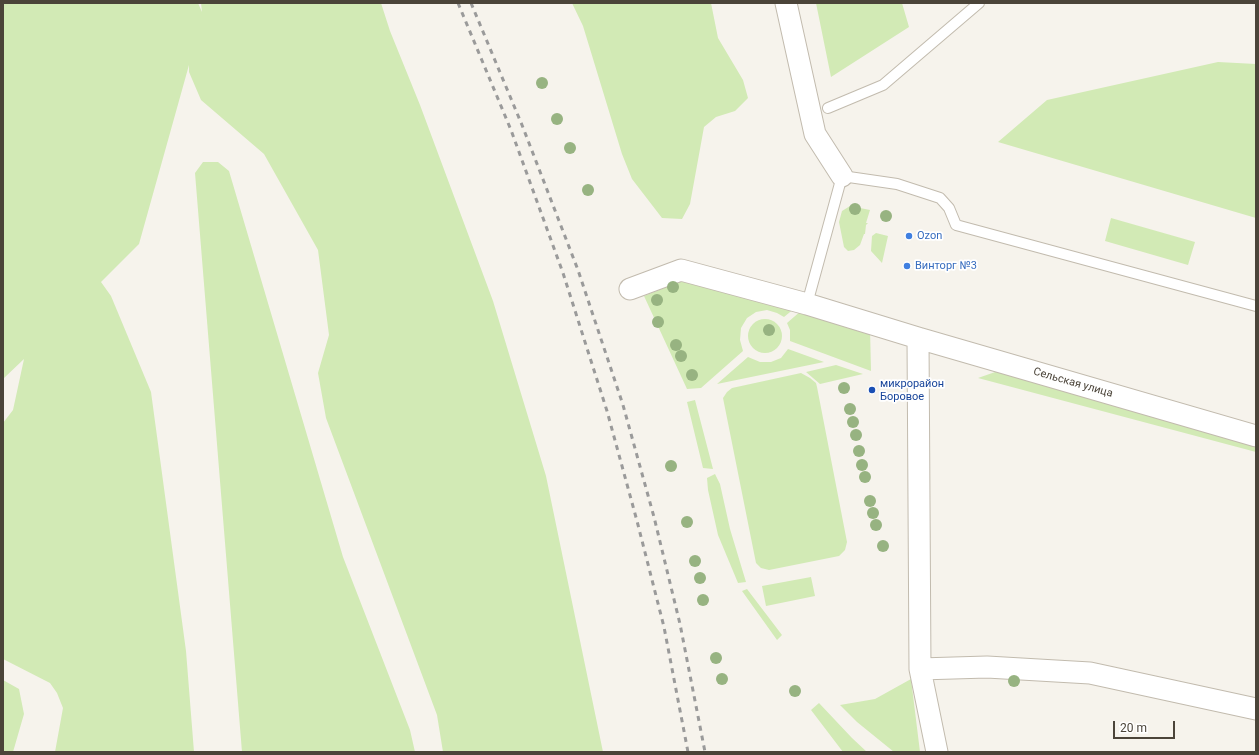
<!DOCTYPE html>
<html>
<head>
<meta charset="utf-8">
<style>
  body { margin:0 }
  #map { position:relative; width:1259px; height:755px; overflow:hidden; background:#f6f3ec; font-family:Roboto,sans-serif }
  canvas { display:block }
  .frame { position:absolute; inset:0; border:4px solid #4b4439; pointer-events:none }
  .scale { position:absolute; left:1113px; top:721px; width:62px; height:18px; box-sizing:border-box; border:2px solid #4b4439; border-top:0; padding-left:5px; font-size:12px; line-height:14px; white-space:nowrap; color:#4b4439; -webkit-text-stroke:3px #fff; paint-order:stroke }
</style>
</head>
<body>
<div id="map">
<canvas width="1259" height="755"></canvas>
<div class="frame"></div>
<div class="scale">20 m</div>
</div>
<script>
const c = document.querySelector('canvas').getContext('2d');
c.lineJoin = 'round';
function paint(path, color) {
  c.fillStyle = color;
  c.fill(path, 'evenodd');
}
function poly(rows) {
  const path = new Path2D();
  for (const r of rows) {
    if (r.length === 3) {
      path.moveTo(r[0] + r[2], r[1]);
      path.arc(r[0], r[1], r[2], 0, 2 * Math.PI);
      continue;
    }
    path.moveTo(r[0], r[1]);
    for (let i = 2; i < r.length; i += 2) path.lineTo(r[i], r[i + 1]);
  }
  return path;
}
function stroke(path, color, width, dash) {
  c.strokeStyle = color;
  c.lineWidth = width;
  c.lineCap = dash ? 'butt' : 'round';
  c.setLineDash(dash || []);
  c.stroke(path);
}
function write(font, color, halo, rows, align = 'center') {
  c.font = font + ' Roboto,sans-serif';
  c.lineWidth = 3.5;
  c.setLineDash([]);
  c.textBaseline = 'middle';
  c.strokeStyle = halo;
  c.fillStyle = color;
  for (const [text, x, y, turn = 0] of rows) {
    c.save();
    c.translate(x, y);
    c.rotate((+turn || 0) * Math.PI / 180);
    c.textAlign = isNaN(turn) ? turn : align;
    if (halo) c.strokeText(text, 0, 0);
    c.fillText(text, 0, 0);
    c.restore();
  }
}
paint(poly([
  [3,3,198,3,202,12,201,3,381,3,390,31,420,105,493,301,546,476,603,752,443,752,437,715,326,418,318,373,329,335,318,250,264,154,201,100,189,72,189,65,139,244,101,282,111,296,151,392,186,651,194,752,55,752,63,708,57,693,50,683,3,659,3,423,13,410,24,359,3,379],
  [572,3,711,3,718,38,743,80,748,98,735,111,716,117,704,127,690,204,682,219,662,218,632,179,622,154,583,26],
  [816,3,902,3,909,27,831,77],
  [1218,62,1256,64,1256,218,998,142,1047,100],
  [203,162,218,162,229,171,343,557,410,730,415,752,242,752,195,173],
  [850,206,870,210,866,223,868,223,866,225,865,234,864,234,860,245,854,250,848,251,844,247,839,222,842,211],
  [1111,218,1195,242,1188,265,1105,241],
  [876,233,888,236,882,263,871,251,872,236],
  [684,280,795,308,784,317,777,313,767,310,756,312,747,318,741,328,740,340,743,351,701,388,687,389,644,296],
  [802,310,870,328,871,371,790,341,790,330,787,323],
  [765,336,17],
  [788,349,824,362,717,384,748,357,760,362,771,362,781,358],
  [836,365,863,374,820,384,806,372],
  [998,371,1256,436,1256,452,978,378],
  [801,373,810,378,816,383,817,387,847,542,845,550,839,556,769,570,761,568,756,563,723,398,727,392,732,388],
  [695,400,713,469,703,468,687,402],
  [715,474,720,484,730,529,746,582,738,583,718,535,708,490,707,478],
  [811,577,815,596,766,606,762,586],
  [747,589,782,635,777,640,742,591],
  [911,679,920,752,894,752,857,722,840,705,875,699],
  [3,680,19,689,24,714,13,752,3,752],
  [819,703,852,738,867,752,843,752,811,710]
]), '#d2eab5');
const lane = poly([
  [828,108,883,85,979,3],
  [807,304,842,176,897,184,940,198,949,208,956,225,1256,306]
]);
const street = poly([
  [786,3,815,134,842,176],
  [630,289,681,270,807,304,918,338,1256,436],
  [918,338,920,669,937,752],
  [920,669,987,667,1090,673,1256,709]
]);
stroke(lane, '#c2bbae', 12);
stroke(street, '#c2bbae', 23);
stroke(lane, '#fff', 10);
stroke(street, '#fff', 21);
stroke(poly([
  [458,3,511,130,563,273,607,411,637,521,664,627,688,752],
  [471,3,522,125,578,270,623,405,654,517,680,624,705,752]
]), '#9a9a9a', 3, [5, 5]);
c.fillStyle = '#97b381';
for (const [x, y] of [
  [542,83],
  [557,119],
  [570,148],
  [588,190],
  [855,209],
  [886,216],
  [673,287],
  [657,300],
  [658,322],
  [769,330],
  [676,345],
  [681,356],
  [692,375],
  [844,388],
  [850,409],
  [853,422],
  [856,435],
  [859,451],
  [862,465],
  [671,466],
  [865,477],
  [870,501],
  [873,513],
  [687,522],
  [876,525],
  [883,546],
  [695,561],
  [700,578],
  [703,600],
  [716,658],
  [722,679],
  [1014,681],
  [795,691]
]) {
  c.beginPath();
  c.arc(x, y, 6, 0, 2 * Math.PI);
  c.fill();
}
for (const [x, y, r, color] of [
  [909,236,4,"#3f7fe0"],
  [907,266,4,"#3f7fe0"],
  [872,390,4,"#1a4fb4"]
]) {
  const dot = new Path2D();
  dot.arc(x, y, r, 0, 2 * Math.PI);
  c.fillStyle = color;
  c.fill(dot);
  stroke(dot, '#fff', 1.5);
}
write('11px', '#366cbe', '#fff', [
  ["Ozon",917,236],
  ["Винторг №3",915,266]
], 'left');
write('11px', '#4b4439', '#fff', [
  ["Сельская улица",1073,383,16]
]);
write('11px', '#164399', '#fff', [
  ["микрорайон",880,384],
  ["Боровое",880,397]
], 'left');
</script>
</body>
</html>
